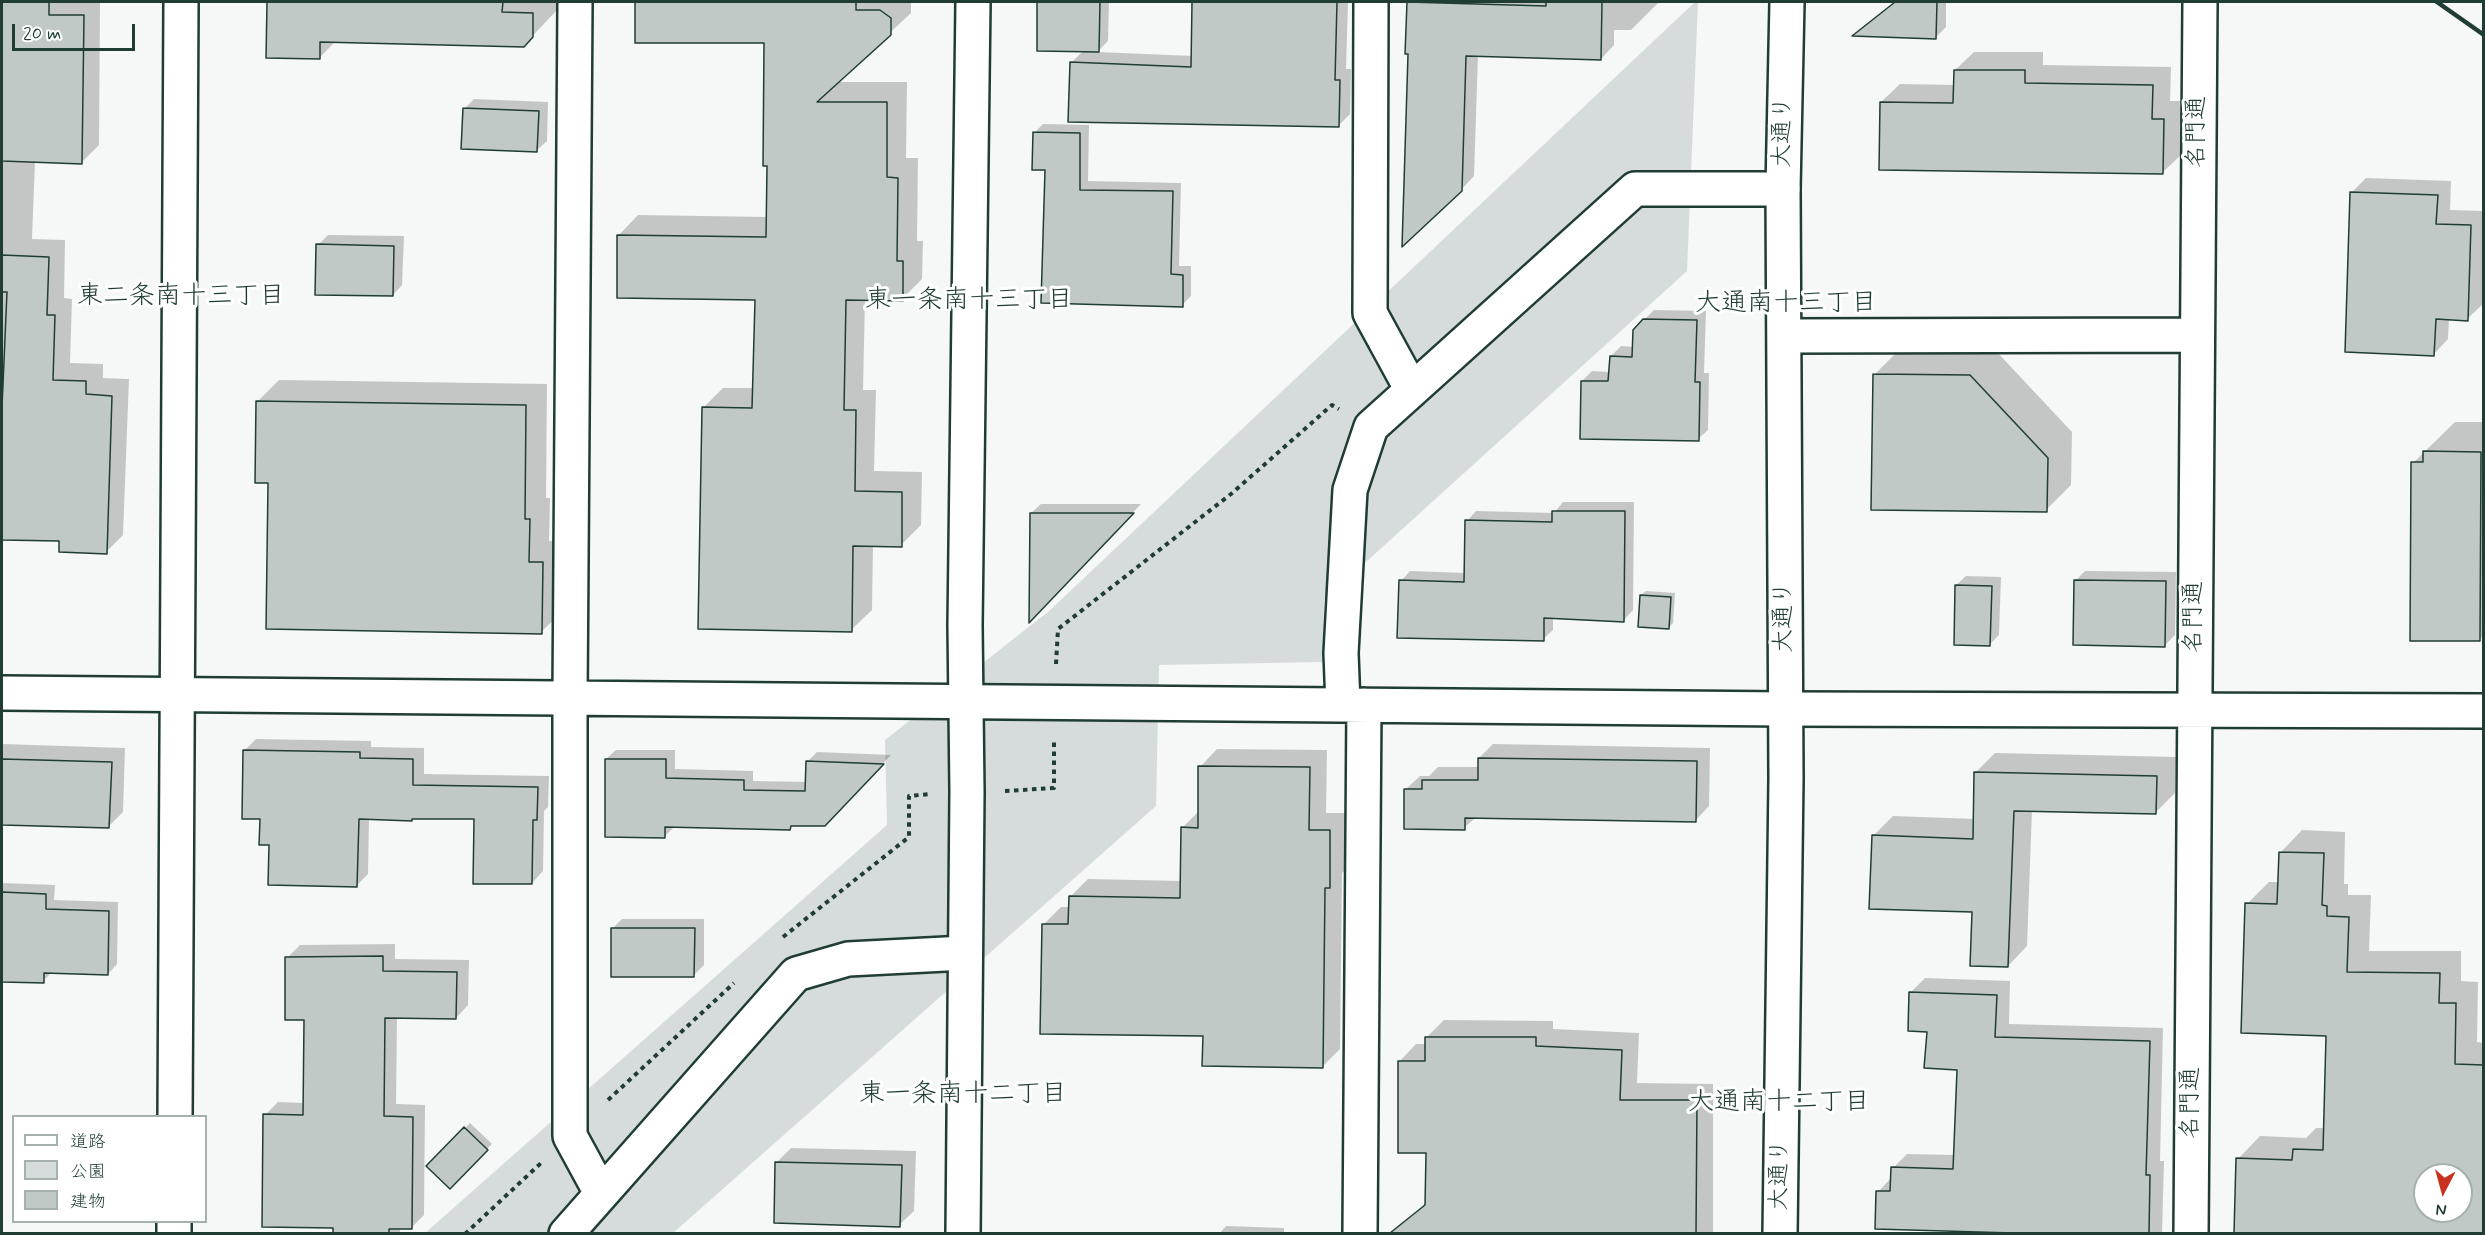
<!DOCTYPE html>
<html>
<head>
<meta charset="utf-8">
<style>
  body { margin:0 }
  #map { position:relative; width:2485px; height:1235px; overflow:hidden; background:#f6f7f7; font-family:Mynerve,"Klee One",sans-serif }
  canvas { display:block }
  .frame { position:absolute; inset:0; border:3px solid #1f3d34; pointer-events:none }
  .legend { position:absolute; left:12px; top:1115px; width:195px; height:108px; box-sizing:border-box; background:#fff; border:2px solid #a5b1ae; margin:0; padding:8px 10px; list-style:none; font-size:18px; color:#1f3d34 }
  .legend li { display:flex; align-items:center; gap:12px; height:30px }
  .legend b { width:30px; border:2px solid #a5b1ae }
  .north { position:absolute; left:2413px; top:1163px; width:60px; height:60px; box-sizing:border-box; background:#fff; border:2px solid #a5b1ae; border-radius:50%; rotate:186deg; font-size:16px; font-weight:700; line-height:24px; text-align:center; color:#1f3d34 }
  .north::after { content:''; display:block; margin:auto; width:21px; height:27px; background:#c8321e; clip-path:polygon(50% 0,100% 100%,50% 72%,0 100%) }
  .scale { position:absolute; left:12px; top:24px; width:123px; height:27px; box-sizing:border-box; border:3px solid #1f3d34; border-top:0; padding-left:8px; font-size:18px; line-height:21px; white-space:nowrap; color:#1f3d34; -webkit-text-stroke:4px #fff; paint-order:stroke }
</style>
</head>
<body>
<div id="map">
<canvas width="2485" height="1235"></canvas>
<div class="frame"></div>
<ul class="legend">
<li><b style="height:8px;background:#fff"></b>道路</li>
<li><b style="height:16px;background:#d6dcdb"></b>公園</li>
<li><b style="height:16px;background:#c0c9c6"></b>建物</li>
</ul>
<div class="north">N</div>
<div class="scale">20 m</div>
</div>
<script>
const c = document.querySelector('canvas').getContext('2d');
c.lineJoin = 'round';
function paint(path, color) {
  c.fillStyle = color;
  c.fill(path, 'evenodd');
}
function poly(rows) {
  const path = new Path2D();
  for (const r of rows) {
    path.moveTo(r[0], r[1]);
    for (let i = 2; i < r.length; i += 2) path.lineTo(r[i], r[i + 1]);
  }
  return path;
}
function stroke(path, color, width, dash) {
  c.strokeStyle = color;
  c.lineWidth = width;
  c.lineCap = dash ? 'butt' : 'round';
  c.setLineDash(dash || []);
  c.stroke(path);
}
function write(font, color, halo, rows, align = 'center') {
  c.font = font + ' Mynerve,"Klee One",sans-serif';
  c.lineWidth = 6;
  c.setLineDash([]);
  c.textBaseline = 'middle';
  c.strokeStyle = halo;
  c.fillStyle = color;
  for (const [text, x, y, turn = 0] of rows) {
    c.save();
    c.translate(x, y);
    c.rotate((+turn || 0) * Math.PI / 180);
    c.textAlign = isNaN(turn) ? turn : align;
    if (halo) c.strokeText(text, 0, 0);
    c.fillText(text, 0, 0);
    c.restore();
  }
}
paint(poly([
  [1695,2,1698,2,1687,271,1324,600,1323,662,1159,665,1156,806,673,1233,424,1234,887,825,885,740,1049,611]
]), '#d6dcdb');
paint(poly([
  [2,2,100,2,99,145,82,162,35,161,32,239,65,240,64,298,72,299,70,363,103,364,103,378,129,379,123,535,106,552,61,540,2,539,5,363,2,363],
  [269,2,557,2,557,10,524,45,336,41,319,58,267,56],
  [637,2,911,2,911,13,837,82,907,82,906,158,918,158,917,241,923,241,922,279,902,299,865,298,863,390,876,390,874,471,922,472,921,525,901,545,873,544,872,610,851,630,703,408,723,388,754,388,757,299,618,236,638,215,768,217,765,42,637,42],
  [1039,2,1109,2,1108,41,1097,52,1193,56,1194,2,1348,2,1346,69,1351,69,1350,114,1339,125,1071,63,1083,51,1038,50],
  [1408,2,1659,2,1631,30,1614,30,1614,45,1601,59,1478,55,1474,176,1461,190,1410,52,1406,52],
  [1895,2,1946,2,1946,27,1936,37,1855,34],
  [1974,52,2043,52,2043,65,2171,67,2170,101,2182,101,2182,154,2163,172,1881,102,1900,84,1955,85,1955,70],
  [474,99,548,102,547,141,537,150,464,109],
  [1043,124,1089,125,1088,181,1181,183,1179,266,1191,266,1191,296,1182,305,1047,169,1034,133],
  [2366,178,2451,181,2450,210,2484,211,2482,305,2467,319,2449,318,2448,339,2434,354,2351,193],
  [328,235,404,236,402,285,393,295,318,245],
  [1654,310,1706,311,1704,373,1709,373,1708,430,1698,439,1582,381,1592,371,1610,372,1611,356,1621,346,1634,347,1644,320],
  [1900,349,1996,351,2072,432,2071,485,2046,510,1875,374],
  [279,380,547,384,546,498,550,498,549,541,564,542,563,611,541,632,270,481,258,401],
  [2455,422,2484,422,2484,635,2479,640,2413,463],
  [1563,502,1634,502,1633,610,1624,620,1553,617,1553,630,1543,639,1401,581,1410,571,1466,573,1467,521,1476,511,1554,513],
  [1041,504,1141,504,1031,619,1031,513],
  [2085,571,2176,572,2175,635,2165,645,2075,581],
  [1966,576,2001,577,1999,635,1990,644,1956,585],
  [1646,591,1675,593,1673,623,1668,628,1641,595],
  [256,739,371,741,371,747,424,748,424,774,549,776,548,807,544,811,543,871,532,883,476,818,369,819,368,874,356,886,270,844,244,751],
  [2,744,125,748,123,812,108,827,2,824],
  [1493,744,1710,748,1709,806,1696,820,1476,817,1464,828,1406,789,1420,776,1429,776,1438,767,1479,767,1479,758],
  [1217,749,1327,750,1326,813,1347,813,1347,868,1342,873,1340,1049,1322,1067,1204,1034,1043,925,1061,907,1070,907,1070,897,1088,879,1182,881,1182,828,1199,811,1200,767],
  [616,750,675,750,675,769,753,771,753,781,807,782,808,761,817,752,891,755,834,815,794,825,790,828,674,827,665,836,606,759],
  [1995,753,2176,757,2175,793,2156,812,2032,810,2027,946,2008,966,1974,911,1873,836,1893,816,1975,819,1975,773],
  [2302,830,2345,832,2344,884,2348,884,2348,895,2371,895,2369,951,2461,951,2461,981,2478,982,2477,1042,2484,1043,2484,1234,2236,1234,2238,1159,2260,1136,2306,1138,2316,1128,2325,1128,2328,1034,2247,904,2269,882,2279,882,2280,853],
  [2425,1175,2461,1175,2461,1211,2425,1211],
  [2,883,55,885,54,900,118,902,117,964,108,974,52,972,43,981,2,980],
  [622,919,704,919,704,965,694,975,612,929],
  [395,944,395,959,469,960,468,1005,456,1018,397,1017,396,1104,425,1105,424,1215,411,1228,400,1228,400,1234,334,1234,334,1226,265,1115,278,1102,304,1103,305,1018,287,958,300,945],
  [1925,978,2010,981,2009,1024,2163,1028,2160,1161,2164,1161,2162,1234,2012,1234,1878,1192,1892,1177,1893,1168,1907,1154,1955,1155,1959,1069,1928,1030,1911,992],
  [1444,1020,1553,1021,1553,1029,1639,1033,1637,1083,1713,1084,1713,1234,1406,1234,1399,1228,1427,1202,1427,1151,1399,1062,1416,1044,1426,1044,1426,1038],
  [470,1123,492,1144,450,1187,428,1166],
  [791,1148,916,1151,914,1211,899,1225,777,1162],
  [1226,1226,1284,1228,1284,1234,1219,1234]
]), '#0003');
const building = poly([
  [2,2,49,2,49,15,84,15,82,164,2,161,2,2],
  [267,2,503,2,502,12,533,13,533,37,524,47,320,42,320,59,266,58,267,2],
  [635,2,856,2,856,10,880,10,891,18,891,35,817,102,887,102,887,177,898,178,897,261,903,261,903,301,846,300,844,410,856,410,855,491,902,492,902,547,853,546,852,632,698,629,702,407,752,408,755,300,617,298,617,235,766,237,767,166,763,166,764,43,635,43,635,2],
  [1037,2,1100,2,1099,52,1037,51,1037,2],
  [1192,2,1337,2,1335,80,1340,80,1339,127,1068,122,1070,62,1191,67,1192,2],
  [1407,2,1546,6,1546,2,1602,2,1601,60,1466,56,1462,191,1402,247,1408,54,1405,54,1407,2],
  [1895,2,1937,2,1936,39,1852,36,1895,2],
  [1954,70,2025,70,2025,83,2153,85,2152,119,2164,119,2163,174,1879,170,1880,102,1953,103,1954,70],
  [463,108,539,111,537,152,461,149,463,108],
  [1033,132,1080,133,1080,190,1173,191,1171,274,1183,275,1183,307,1041,303,1045,170,1032,170,1033,132],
  [2350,192,2438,195,2436,224,2471,225,2468,321,2436,319,2434,356,2345,352,2350,192],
  [316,244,394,246,393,296,315,295,316,244],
  [2,255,49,257,47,315,55,315,53,380,86,381,86,394,112,396,107,554,59,552,59,541,2,540,2,407,7,292,2,292,2,255],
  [1643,319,1697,320,1695,382,1700,382,1699,441,1580,439,1581,381,1608,381,1610,356,1632,357,1633,330,1643,319],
  [1873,374,1970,375,2048,458,2047,512,1871,510,1873,374],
  [256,401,526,405,525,519,530,519,529,562,543,562,542,634,266,629,268,483,255,483,256,401],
  [2423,451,2481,452,2480,641,2410,641,2411,462,2423,462,2423,451],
  [1552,511,1625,511,1624,622,1544,618,1544,641,1397,638,1399,580,1464,582,1465,520,1552,522,1552,511],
  [1030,513,1134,513,1029,623,1030,513],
  [2074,580,2166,581,2165,647,2073,645,2074,580],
  [1955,585,1992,586,1990,646,1954,645,1955,585],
  [1640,595,1671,597,1669,629,1638,627,1640,595],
  [243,750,360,752,360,758,413,759,413,785,538,787,537,820,533,820,532,884,473,884,474,819,412,819,412,821,359,819,357,887,268,885,269,845,259,845,260,819,242,819,243,750],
  [1478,758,1697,761,1696,822,1465,818,1465,830,1404,829,1404,789,1422,789,1422,780,1478,780,1478,758],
  [2,759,112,762,109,828,2,825,2,759],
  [605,759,666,759,666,778,744,780,744,790,805,791,806,761,884,764,825,826,791,826,790,830,665,827,665,838,605,837,605,759],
  [1198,766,1310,767,1309,830,1330,830,1330,888,1325,888,1323,1068,1202,1066,1203,1036,1040,1034,1042,924,1068,924,1069,896,1180,898,1181,827,1198,828,1198,766],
  [1974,772,2157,776,2156,814,2014,811,2008,967,1970,966,1972,912,1869,909,1872,835,1973,839,1974,772],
  [2279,852,2324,853,2322,905,2327,906,2327,916,2349,917,2347,972,2440,973,2439,1003,2456,1003,2455,1064,2484,1065,2484,1233,2234,1233,2236,1158,2292,1160,2293,1149,2323,1150,2326,1036,2241,1033,2245,903,2277,904,2279,852],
  [2425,1175,2461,1175,2461,1211,2425,1211,2425,1175],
  [2,892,46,894,46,909,109,911,108,975,44,973,44,983,2,982,2,892],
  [611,928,695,928,694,977,611,977,611,928],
  [383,956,383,971,457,972,456,1019,385,1018,384,1116,413,1117,412,1229,389,1229,389,1233,333,1233,333,1228,262,1227,263,1114,303,1115,304,1020,285,1020,285,957,383,956],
  [1909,992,1997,995,1995,1037,2150,1041,2146,1175,2150,1175,2149,1233,2013,1233,1875,1229,1876,1191,1890,1191,1891,1167,1953,1169,1957,1070,1924,1068,1927,1032,1908,1031,1909,992],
  [1425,1037,1536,1037,1536,1046,1622,1050,1620,1100,1697,1100,1696,1233,1390,1233,1425,1205,1426,1153,1398,1153,1398,1061,1425,1061,1425,1037],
  [464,1127,488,1150,450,1189,426,1166,464,1127],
  [775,1162,902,1165,900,1227,774,1223,775,1162]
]);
paint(building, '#c0c9c6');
stroke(building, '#1f3d34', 1.5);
const street = poly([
  [575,2,570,697,570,1136,601,1193],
  [1371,2,1370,313,1412,390],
  [1785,336,2197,335],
  [2,693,1786,709,2484,711],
  [1343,705,1341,653,1350,490,1371,427,1635,189,1783,189],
  [566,1234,796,974,848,959,965,953],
  [1360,1234,1364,705],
  [2191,1234,2200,2]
]);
const secondary = poly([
  [175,1116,181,2],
  [174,1234,174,1222],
  [963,1234,967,792,965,625,973,2]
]);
const highway = poly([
  [1780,1234,1786,779,1783,189,1787,2]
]);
stroke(street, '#1f3d34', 38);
stroke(secondary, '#1f3d34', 38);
stroke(highway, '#1f3d34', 38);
stroke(poly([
  [1056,664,1058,629,1231,494,1332,405,1339,409],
  [1005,791,1054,788,1054,740],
  [783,937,909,837,909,796,931,794],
  [608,1100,734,983],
  [465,1234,541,1163]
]), '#1f3d34', 4, [4.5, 4.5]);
stroke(street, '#fff', 33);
stroke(secondary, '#fff', 33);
stroke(highway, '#fff', 33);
stroke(poly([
  [2437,2,2484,35]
]), '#1f3d34', 4.5);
write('24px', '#1f3d34', '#fff', [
  ["大通り",1784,132,-89],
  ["名門通",2198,132,-90],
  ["大通り",1785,617,-90],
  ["名門通",2195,617,-90],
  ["名門通",2192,1103,-90],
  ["大通り",1781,1175,-89]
]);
write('26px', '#1f3d34', '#fff', [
  ["東二条南十三丁目",181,298],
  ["東一条南十三丁目",969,302],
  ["大通南十三丁目",1786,305],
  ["東一条南十二丁目",963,1096],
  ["大通南十二丁目",1779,1104]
]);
</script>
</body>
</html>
